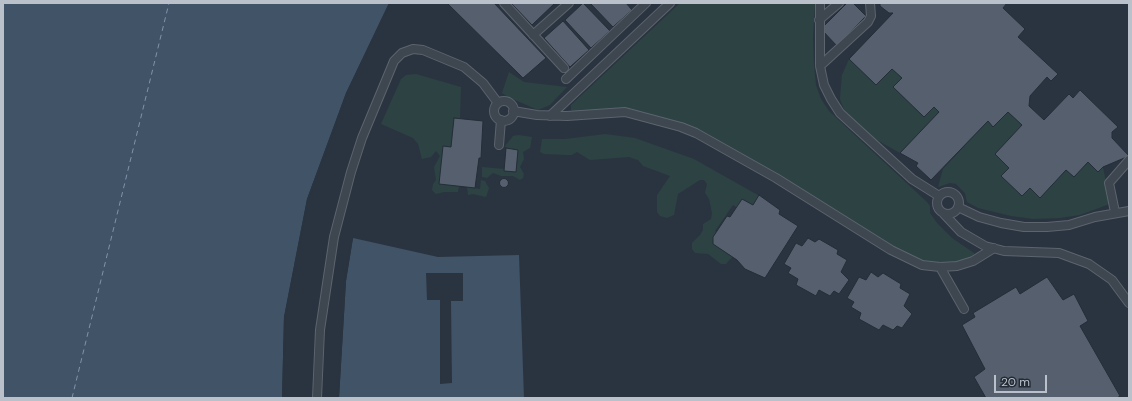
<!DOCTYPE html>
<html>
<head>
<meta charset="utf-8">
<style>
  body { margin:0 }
  #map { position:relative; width:1132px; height:401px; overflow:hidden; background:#2a3440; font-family:"DM Sans",sans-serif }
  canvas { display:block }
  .frame { position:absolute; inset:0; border:4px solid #bbc1ca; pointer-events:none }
  .scale { position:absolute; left:994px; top:375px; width:53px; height:18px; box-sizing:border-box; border:2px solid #bbc1ca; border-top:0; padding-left:5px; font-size:12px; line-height:14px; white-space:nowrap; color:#bbc1ca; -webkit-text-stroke:3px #222b36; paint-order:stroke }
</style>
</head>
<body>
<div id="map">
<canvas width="1132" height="401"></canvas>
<div class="frame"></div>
<div class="scale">20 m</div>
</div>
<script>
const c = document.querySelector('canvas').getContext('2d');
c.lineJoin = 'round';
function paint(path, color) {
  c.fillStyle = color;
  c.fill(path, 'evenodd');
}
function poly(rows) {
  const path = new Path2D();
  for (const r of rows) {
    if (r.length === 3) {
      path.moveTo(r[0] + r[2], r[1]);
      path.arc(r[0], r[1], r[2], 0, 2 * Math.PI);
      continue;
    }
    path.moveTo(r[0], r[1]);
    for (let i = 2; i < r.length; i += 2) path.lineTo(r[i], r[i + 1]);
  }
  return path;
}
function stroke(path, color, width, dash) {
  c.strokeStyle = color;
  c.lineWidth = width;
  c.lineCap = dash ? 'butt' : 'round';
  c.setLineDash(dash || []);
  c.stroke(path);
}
paint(poly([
  [680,3,815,3,813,38,814,65,816,85,821,99,829,111,927,202,930,206,930,213,937,223,952,238,974,253,974,256,971,260,942,265,911,259,693,132,644,114,574,112,571,110,571,105],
  [849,59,876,85,892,69,902,78,893,87,924,117,934,107,939,112,900,153,866,134,845,112,840,99,841,86,842,75],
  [509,72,524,82,567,87,550,105,538,110,508,97,502,93],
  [416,74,461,87,460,119,454,118,451,147,459,186,458,192,444,192,436,194,432,190,433,184,436,180,434,167,440,156,436,151,431,157,422,159,418,144,413,138,381,124,401,79,406,75],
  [1008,112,1022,125,995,154,1009,168,1002,176,1022,196,1030,188,1040,198,1066,170,1074,177,1088,162,1098,172,1103,167,1110,202,1107,205,1080,215,1060,218,1033,219,1011,216,978,208,967,202,965,193,956,184,950,183,938,187,943,169,988,121,993,127],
  [605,134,635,138,694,159,763,198,754,209,739,209,733,205,715,231,721,236,733,256,726,264,721,264,708,254,695,253,692,249,692,243,700,235,703,230,703,224,711,219,712,213,709,199,705,193,707,184,704,180,700,180,678,194,674,215,667,218,660,216,657,212,657,195,670,176,643,166,638,160,629,157,590,160,577,152,572,155,565,155,544,154,540,152,542,139,565,139],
  [518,135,532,137,530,148,523,152,524,159,520,167,524,174,523,178,520,180,513,176,501,176,493,173,487,178,482,177,482,167,504,169,516,172,518,150,506,148,505,146,513,136],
  [481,180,485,181,489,188,486,197,473,194,468,195,467,187,480,189]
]), '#2d4242');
paint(poly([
  [3,3,389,3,346,93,307,199,284,317,282,398,3,398],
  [353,238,438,257,519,255,524,398,339,398,346,281]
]), '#415367');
paint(poly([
  [389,3,391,4,348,94,309,200,286,317,284,398,282,398,284,317,307,199,346,93],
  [351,237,353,238,346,281,339,398,337,398,344,281],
  [426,273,463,273,463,301,451,301,452,383,440,384,440,300,427,300]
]), '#2a3440');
stroke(poly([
  [72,398,169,3]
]), '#7f93aa', 1, [5, 4]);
const building = poly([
  [447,3,494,3,546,58,523,78,447,3],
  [511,3,555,3,532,25,511,3],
  [583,3,610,31,591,48,565,20,583,3],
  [590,3,626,3,632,10,613,27,590,3],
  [847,3,853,3,866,16,837,46,821,29,847,3],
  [880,3,1007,3,1003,8,1025,29,1018,37,1058,74,1051,81,1047,77,1030,96,1029,106,1044,120,1069,94,1073,98,1080,90,1118,127,1112,132,1112,138,1129,156,1103,167,1098,172,1088,162,1074,177,1066,170,1040,198,1030,188,1022,196,1001,176,1009,168,995,154,1022,125,1008,112,993,127,988,121,931,180,916,166,918,163,900,153,939,112,934,107,924,117,893,87,902,78,892,69,876,85,849,59,893,13,889,13,880,6,880,3],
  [563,21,589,50,570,67,544,38,563,21],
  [454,118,483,121,481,158,479,158,475,188,439,184,443,146,451,147,454,118],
  [506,148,518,150,516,172,504,171,506,148],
  [504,183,4.5],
  [759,195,780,210,779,214,798,226,765,278,745,269,737,260,713,244,713,237,727,216,730,217,742,199,753,205,759,195],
  [808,238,815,242,819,239,838,250,837,254,847,260,841,272,849,280,839,294,834,291,830,296,819,290,816,296,796,285,798,279,788,273,791,268,784,264,796,243,802,246,808,238],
  [871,272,878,277,883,273,901,284,900,288,910,294,904,306,912,314,902,328,897,326,893,330,883,325,879,330,859,319,861,313,851,307,854,302,847,298,859,277,866,280,871,272],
  [1047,277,1063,300,1074,294,1088,321,1080,326,1120,396,1117,398,986,398,974,377,985,369,962,325,975,317,973,313,1016,287,1020,294,1047,277]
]);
paint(building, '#555f6d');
stroke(building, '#242d38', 1);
const lane = poly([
  [504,3,564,68],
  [820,3,820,66,824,85,831,99,840,113,912,179,939,196],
  [819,20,839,3],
  [533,35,569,3],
  [820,66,868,22,871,16,870,3],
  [566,79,646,3],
  [504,111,10],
  [513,111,537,115,567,116,625,112,681,127,696,133,776,178,891,250,922,265,940,267,957,266,973,261,994,248],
  [550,116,670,3],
  [499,145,501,120],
  [948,203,11],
  [958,207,979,217,1001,223,1024,227,1047,227,1069,225,1095,217,1129,211],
  [1115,212,1109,183,1129,160],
  [944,214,961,232,985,246,1004,251,1059,253,1089,264,1112,280,1129,303],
  [940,267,964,309],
  [317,398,320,330,334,237,351,172,362,138,394,61,402,53,413,49,423,50,464,67,483,83,498,103]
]);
stroke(lane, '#5c646e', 10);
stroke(lane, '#3e4650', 8);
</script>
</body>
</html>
